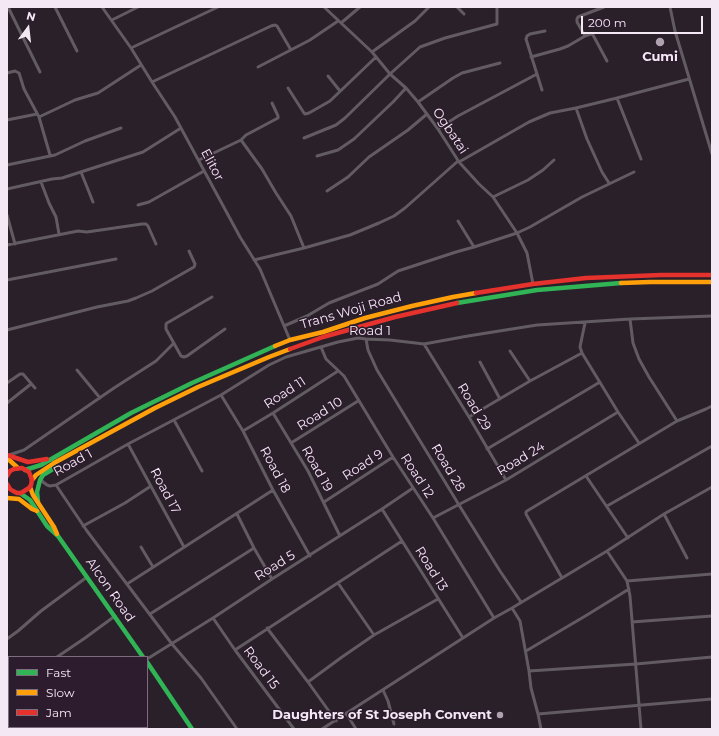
<!DOCTYPE html>
<html>
<head>
<meta charset="utf-8">
<style>
  body { margin:0 }
  #map { position:relative; width:719px; height:736px; overflow:hidden; background:#292029; font-family:Montserrat,sans-serif }
  canvas { display:block }
  .frame { position:absolute; inset:0; border:8px solid #f4e8f4; pointer-events:none }
  .legend { position:absolute; left:8px; top:656px; width:140px; height:72px; box-sizing:border-box; background:#2d1c2d; border:1px solid #7d6e7d; margin:0; padding:5px 7px; list-style:none; font-size:12px; color:#f4e8f4 }
  .legend li { display:flex; align-items:center; gap:8px; height:20px }
  .legend b { width:20px; border:1px solid #7d6e7d }
  .north { position:absolute; left:8px; top:8px; width:40px; height:40px; -webkit-text-stroke:3px #2d1c2d; paint-order:stroke; rotate:15deg; font-size:11px; font-weight:700; line-height:16px; text-align:center; color:#f4e8f4 }
  .north::after { content:''; display:block; margin:auto; width:14px; height:18px; background:#f4e8f4; clip-path:polygon(50% 0,100% 100%,50% 72%,0 100%) }
  .scale { position:absolute; left:581px; top:16px; width:122px; height:18px; box-sizing:border-box; border:2px solid #f4e8f4; border-top:0; padding-left:5px; font-size:12px; line-height:14px; white-space:nowrap; color:#f4e8f4; -webkit-text-stroke:3px #2d1c2d; paint-order:stroke }
</style>
</head>
<body>
<div id="map">
<canvas width="719" height="736"></canvas>
<div class="frame"></div>
<ul class="legend">
<li><b style="height:5px;background:#30b455"></b>Fast</li>
<li><b style="height:5px;background:#ff9f0a"></b>Slow</li>
<li><b style="height:5px;background:#e5322d"></b>Jam</li>
</ul>
<div class="north">N</div>
<div class="scale">200 m</div>
</div>
<script>
const c = document.querySelector('canvas').getContext('2d');
c.lineJoin = 'round';
function poly(rows) {
  const path = new Path2D();
  for (const r of rows) {
    path.moveTo(r[0], r[1]);
    for (let i = 2; i < r.length; i += 2) path.lineTo(r[i], r[i + 1]);
  }
  return path;
}
function stroke(path, color, width, dash) {
  c.strokeStyle = color;
  c.lineWidth = width;
  c.lineCap = dash ? 'butt' : 'round';
  c.setLineDash(dash || []);
  c.stroke(path);
}
function write(font, color, halo, rows, align = 'center') {
  c.font = font + ' Montserrat,sans-serif';
  c.lineWidth = 3;
  c.setLineDash([]);
  c.textBaseline = 'middle';
  c.strokeStyle = halo;
  c.fillStyle = color;
  for (const [text, x, y, turn = 0] of rows) {
    c.save();
    c.translate(x, y);
    c.rotate((+turn || 0) * Math.PI / 180);
    c.textAlign = isNaN(turn) ? turn : align;
    if (halo) c.strokeText(text, 0, 0);
    c.fillText(text, 0, 0);
    c.restore();
  }
}
stroke(poly([
  [8,7,40,72],
  [55,7,77,51],
  [102,7,131,48,152,82,175,117,240,237,260,269,290,340],
  [324,7,372,52,390,74,406,88,418,102,438,129,459,162,479,184,493,197,517,233,527,253,533,284],
  [457,7,464,14],
  [670,7,675,31,712,154],
  [112,20,138,7],
  [341,23,360,7],
  [585,36,577,22,577,19,578,17,604,7],
  [131,48,218,7],
  [372,52,415,21,429,7],
  [531,57,560,49,568,46,585,36,591,34,593,35,607,61],
  [258,67,310,40,338,21],
  [7,73,15,71,19,73,24,89,39,117,50,155],
  [328,76,340,91],
  [152,82,271,26,275,25,277,26,291,50],
  [288,88,304,113,305,114,309,113,330,101,376,57],
  [542,90,526,39,527,36,530,34,545,31],
  [617,98,641,159],
  [418,102,453,78,462,73,500,63],
  [576,108,587,139,602,172,609,183],
  [39,117,75,100,98,93,141,65],
  [7,120,37,114],
  [438,129,458,116,537,74],
  [304,138,336,125,345,118,390,74,420,47,445,38,497,24,497,7],
  [241,140,262,169,276,193,291,216,304,248],
  [317,156,338,150,354,139,393,102,406,88],
  [199,160,241,140,246,135,278,118,278,116,272,103],
  [459,162,529,122,550,113,576,108,617,98,689,79],
  [7,165,55,155,85,141,121,128],
  [81,172,93,202],
  [41,182,49,203,56,217,59,234],
  [7,189,52,179,62,178,143,152,181,128],
  [327,191,348,177,369,157,408,130,427,114],
  [493,197,528,180,543,170,554,160],
  [138,205,149,202,204,171],
  [7,215,15,244],
  [458,221,474,247],
  [7,245,78,231,87,232,142,224,146,224,148,226,156,244],
  [254,260,304,248,350,235,379,223,394,216,405,208,458,161],
  [7,280,116,259],
  [212,297,167,323,166,324,166,329,181,356,184,357,187,356,225,329],
  [630,319,633,343,639,359,649,377,677,421],
  [585,323,581,342,580,347,582,353,618,412,639,443],
  [284,326,307,316,329,303,378,284,398,271,456,252,474,247,517,233,530,227,582,197,634,172],
  [7,330,97,307,128,301,136,298,152,291,194,267,195,264,189,251],
  [366,339,368,350,377,370,459,505,500,571,521,602],
  [424,344,469,417,506,480],
  [321,347,326,359,344,376,393,457,433,518,494,618],
  [510,351,530,381],
  [480,362,500,399],
  [77,370,100,398],
  [7,383,20,374,23,374,35,388],
  [221,395,243,431,273,490,310,556],
  [7,403,31,384],
  [273,413,308,471,340,536],
  [469,417,530,381,582,353],
  [174,420,202,471],
  [243,431,273,413,338,371],
  [291,443,358,401],
  [128,444,184,547],
  [487,449,600,382],
  [9,455,24,450,114,388,156,361,174,343],
  [586,476,628,538],
  [41,479,43,482,47,485,50,486,56,485,128,444,221,395,269,365,286,357,338,342,358,338,366,339,390,340,424,344,468,336,537,325,630,319,712,316],
  [56,485,87,531,172,644,201,678,237,729],
  [324,502,393,457],
  [607,506,712,446],
  [382,509,463,638],
  [237,514,254,548,272,579],
  [664,514,687,558],
  [433,518,506,480,618,412],
  [83,526,125,503,151,486],
  [141,547,153,567],
  [607,551,627,581,630,596,641,729],
  [562,578,526,514,526,512,527,511,677,421,706,409,712,406],
  [627,581,712,574],
  [338,583,374,635],
  [127,584,273,490],
  [512,608,520,621,529,671,531,688,538,714,541,729],
  [150,614,254,548],
  [213,618,235,650,294,729],
  [632,622,712,616],
  [267,628,308,682,336,721],
  [7,639,18,631,41,611,87,577],
  [235,650,402,541],
  [526,651,587,615,629,589],
  [57,657,85,638,115,616],
  [147,659,213,618,272,579,382,509,413,488],
  [529,671,636,664,712,657],
  [308,682,342,657,374,635,438,599],
  [383,690,388,701,394,724],
  [7,691,9,689],
  [346,713,356,729],
  [538,714,712,699],
  [104,727,105,729],
  [60,729,63,727],
  [322,729,494,618,512,608,607,551,664,514,712,487]
]), '#625b62', 3);
stroke(poly([
  [457,303,537,290,621,283],
  [25,470,41,465,131,413,192,383,275,346],
  [20,493,30,500,47,526,58,536,143,657],
  [38,502,37,492,40,480,43,475,53,469,54,463],
  [147,662,192,729]
]), '#30b455', 4.5);
stroke(poly([
  [621,283,650,282,712,282],
  [275,346,290,340,323,332,365,318,412,306,453,297,476,293],
  [7,458,18,468],
  [32,480,36,475,54,463,155,408,198,387,269,357,290,349],
  [30,487,33,495,54,527,57,534],
  [7,498,19,499,32,509,37,511]
]), '#ff9f0a', 4.5);
stroke(poly([
  [476,293,533,284,586,278,661,275,712,275],
  [290,349,323,337,395,317,457,303],
  [7,455,28,462,47,459],
  [7,476,10,471,14,469,22,468,29,472,32,480,31,485,29,488,21,493,17,493,13,491,10,489,7,484]
]), '#e5322d', 4.5);
for (const [x, y, r, color] of [
  [660,42,5,"#ada2ad"],
  [500,715,4,"#ada2ad"]
]) {
  const dot = new Path2D();
  dot.arc(x, y, r, 0, 2 * Math.PI);
  c.fillStyle = color;
  c.fill(dot);
  stroke(dot, '#2d1c2d', 1.5);
}
write('bold 13px', '#f4e8f4', '#2d1c2d', [
  ["Cumi",660,57],
  ["Daughters of St Joseph Convent",492,715,"right"]
]);
write('13px', '#f4e8f4', '#2d1c2d', [
  ["Ogbatai",450,131,56],
  ["Elitor",212,165,62],
  ["Trans Woji Road",351,311,-16],
  ["Road 1",370,331],
  ["Road 11",285,393,-33],
  ["Road 29",474,407,59],
  ["Road 10",320,414,-32],
  ["Road 24",521,459,-31],
  ["Road 1",73,463,-29],
  ["Road 9",363,465,-33],
  ["Road 28",448,468,59],
  ["Road 19",317,469,61],
  ["Road 18",275,470,62],
  ["Road 12",417,476,57],
  ["Road 17",165,491,62],
  ["Road 5",275,566,-32],
  ["Road 13",431,569,58],
  ["Alcon Road",110,590,55],
  ["Road 15",261,668,53]
]);
</script>
</body>
</html>
